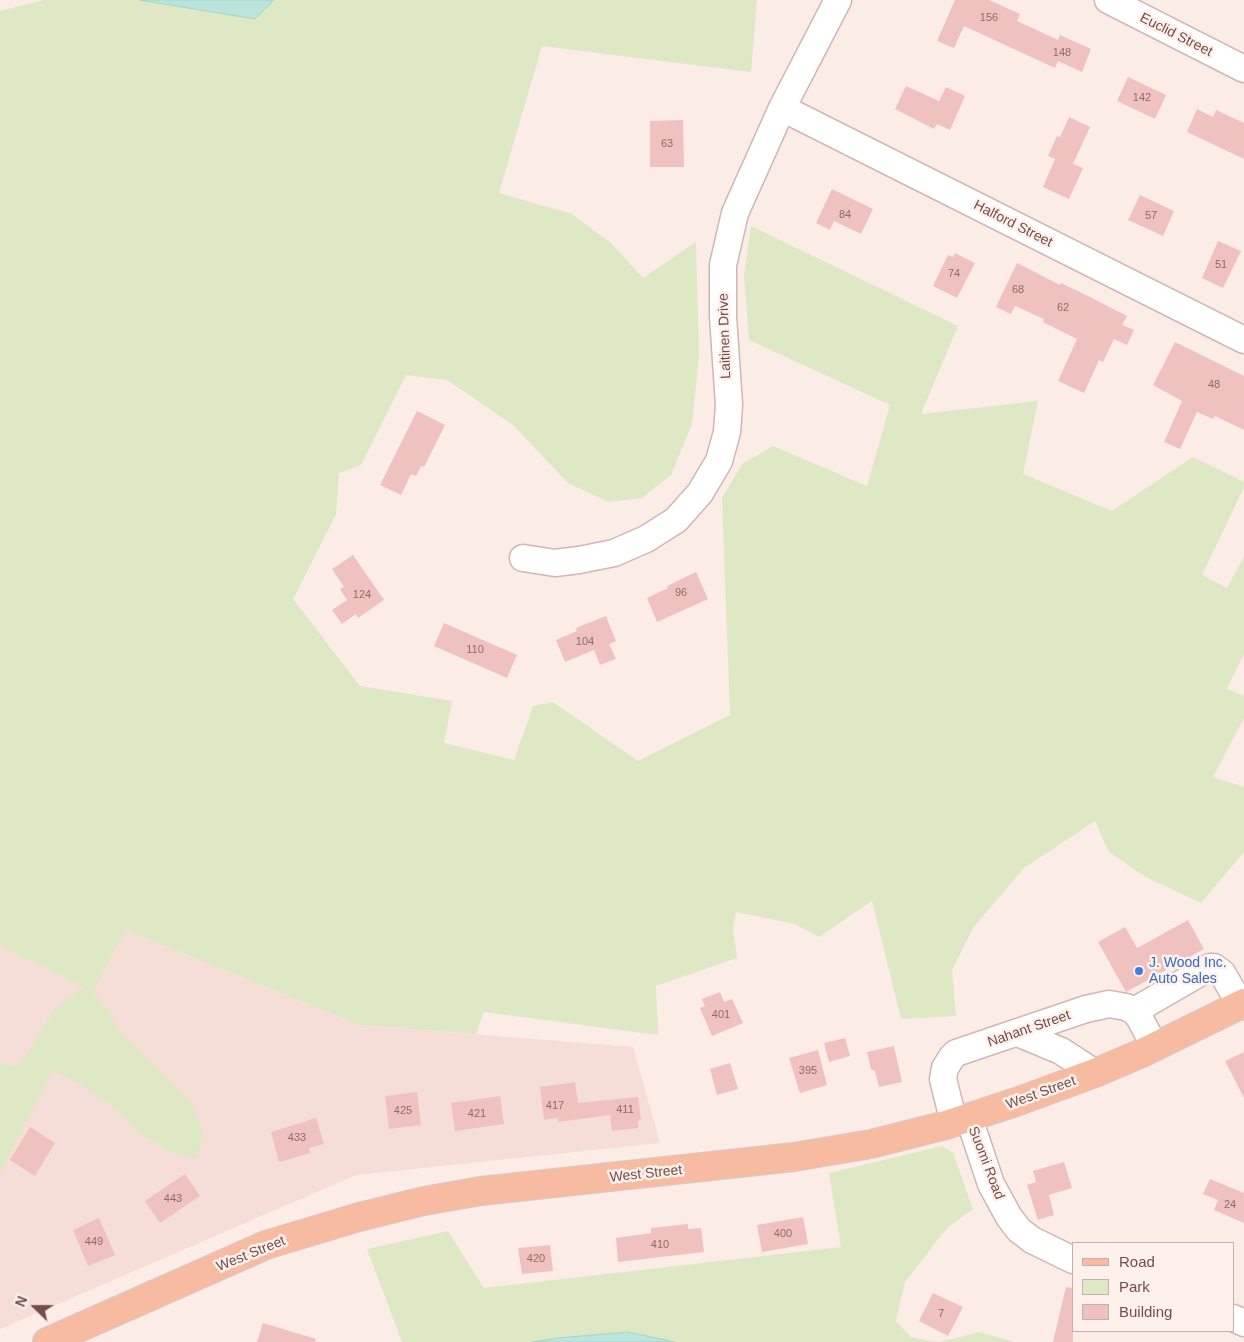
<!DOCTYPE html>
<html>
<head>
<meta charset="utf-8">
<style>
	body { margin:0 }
	#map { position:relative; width:1244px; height:1342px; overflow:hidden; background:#fbece6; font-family:Arial,sans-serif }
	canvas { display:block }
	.legend { position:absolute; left:1072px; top:1242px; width:162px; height:90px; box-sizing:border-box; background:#fef1ec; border:1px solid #c6afac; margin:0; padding:6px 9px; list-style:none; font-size:15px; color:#734d4c }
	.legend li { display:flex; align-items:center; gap:10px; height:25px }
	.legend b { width:25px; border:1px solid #c6afac }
	.north { position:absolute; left:10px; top:1282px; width:50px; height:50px; -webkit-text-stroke:4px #fef1ec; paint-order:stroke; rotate:292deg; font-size:14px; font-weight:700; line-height:20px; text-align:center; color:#734d4c }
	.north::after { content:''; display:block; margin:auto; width:18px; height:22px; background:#734d4c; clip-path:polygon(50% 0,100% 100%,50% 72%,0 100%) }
</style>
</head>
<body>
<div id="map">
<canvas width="1244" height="1342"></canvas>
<ul class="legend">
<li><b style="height:6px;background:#f6bba1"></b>Road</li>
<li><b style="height:14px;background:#dfe8c5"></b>Park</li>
<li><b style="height:14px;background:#efc2bf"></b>Building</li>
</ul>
<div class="north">N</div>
</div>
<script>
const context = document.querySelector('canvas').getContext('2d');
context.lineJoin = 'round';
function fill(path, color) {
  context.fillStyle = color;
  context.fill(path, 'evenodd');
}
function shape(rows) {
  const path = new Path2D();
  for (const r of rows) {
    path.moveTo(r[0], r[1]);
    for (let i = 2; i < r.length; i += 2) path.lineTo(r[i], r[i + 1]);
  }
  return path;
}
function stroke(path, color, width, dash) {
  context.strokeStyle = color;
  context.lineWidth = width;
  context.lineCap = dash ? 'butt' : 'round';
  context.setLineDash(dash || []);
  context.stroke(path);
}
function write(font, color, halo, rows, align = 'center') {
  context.font = font + ' Arial,sans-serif';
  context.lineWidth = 5;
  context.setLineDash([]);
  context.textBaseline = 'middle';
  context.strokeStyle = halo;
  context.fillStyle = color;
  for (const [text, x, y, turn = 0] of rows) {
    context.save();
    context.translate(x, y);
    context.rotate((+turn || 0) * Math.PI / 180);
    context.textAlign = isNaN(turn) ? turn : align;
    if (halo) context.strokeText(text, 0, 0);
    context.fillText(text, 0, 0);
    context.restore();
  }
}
const residential = shape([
	[125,930,360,1025,633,1047,660,1143,356,1175,0,1329,0,945]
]);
const green = shape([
	[43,0,140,0,255,19,274,0,757,0,751,72,542,46,499,193,572,214,612,244,643,278,696,242,699,356,692,424,671,475,642,498,608,502,568,483,513,425,447,380,406,375,361,465,339,473,336,514,293,599,360,686,452,701,444,743,514,760,533,706,553,702,638,761,730,715,722,498,742,464,773,446,867,486,890,405,749,340,744,276,751,226,958,326,921,414,1038,401,1023,474,1112,511,1193,457,1244,482,1244,487,1202,575,1227,588,1244,556,1244,654,1227,689,1244,696,1244,718,1213,777,1244,787,1244,852,1201,903,1144,876,1109,852,1095,821,1024,868,973,928,952,970,956,1016,901,1019,872,901,819,937,795,924,736,912,733,928,737,958,656,986,658,1035,484,1012,476,1034,360,1025,125,930,93,992,108,1010,119,1031,192,1103,203,1133,197,1159,179,1156,162,1147,141,1134,116,1109,80,1084,52,1070,0,1174,0,1064,18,1067,55,1009,77,991,91,991,0,946,0,11],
	[942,1146,953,1153,973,1209,947,1228,905,1282,896,1321,911,1337,939,1342,675,1342,628,1332,558,1338,532,1342,402,1342,367,1249,448,1231,484,1288,841,1247,829,1173],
	[979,1332,1015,1342,939,1342]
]);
const water = shape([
	[140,0,274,0,255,19,140,0],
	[628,1332,675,1342,532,1342,558,1338,628,1332]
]);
const building = shape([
	[955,0,989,0,1020,14,1017,21,1058,40,1060,35,1091,49,1082,72,1058,61,1055,68,964,26,954,48,937,41],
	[1128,77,1166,95,1155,119,1117,101],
	[906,86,939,101,946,87,965,96,950,130,937,124,934,129,895,109],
	[1197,109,1213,117,1216,110,1244,123,1244,159,1187,132],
	[1069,117,1090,127,1073,164,1083,168,1069,199,1043,187,1055,159,1048,156,1057,136,1060,137],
	[683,120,684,167,650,167,650,121],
	[832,189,873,209,861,234,834,221,830,230,816,223],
	[1140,195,1174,211,1163,236,1128,220],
	[1218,241,1241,251,1223,288,1202,278],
	[955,253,975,263,957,298,933,286,948,255,953,257],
	[1017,263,1060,285,1061,283,1084,294,1127,316,1122,325,1134,330,1127,345,1114,339,1103,362,1099,360,1084,393,1058,381,1077,339,1043,322,1044,319,1015,306,1011,314,996,307],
	[1175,342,1244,376,1244,430,1215,416,1213,419,1197,412,1180,449,1164,442,1182,401,1153,385],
	[417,411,445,425,424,467,421,466,416,476,411,474,401,495,380,485],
	[353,555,384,600,358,618,356,614,342,624,332,610,347,600,340,589,344,587,332,569],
	[696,572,708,599,657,622,647,598,668,588,667,586],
	[606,616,616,641,609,644,616,659,600,665,594,650,565,662,556,640,577,631,576,628],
	[444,623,517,655,507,678,434,646],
	[1188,920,1204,949,1126,992,1098,942,1125,927,1137,948],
	[720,992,724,1002,732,999,743,1023,712,1036,700,1008,705,1006,702,999],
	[845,1038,850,1056,829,1062,824,1043],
	[894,1046,902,1082,879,1087,875,1071,871,1069,867,1052],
	[818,1050,827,1085,800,1093,789,1058],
	[1244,1052,1244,1098,1225,1061],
	[730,1063,738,1089,717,1095,710,1069],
	[575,1082,578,1103,638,1097,641,1120,638,1121,638,1128,612,1131,610,1115,558,1122,558,1118,544,1120,540,1087],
	[417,1092,421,1125,389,1129,385,1096],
	[500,1096,504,1124,455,1131,451,1103],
	[316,1118,324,1144,309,1148,311,1153,279,1162,271,1132],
	[30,1127,55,1143,35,1176,10,1160],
	[1064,1162,1072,1188,1049,1195,1054,1215,1038,1220,1027,1185,1036,1182,1033,1171],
	[185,1174,200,1196,160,1223,145,1201],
	[1210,1179,1244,1193,1244,1223,1214,1210,1218,1200,1203,1194],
	[803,1217,808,1244,762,1252,757,1225],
	[99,1218,115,1255,88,1266,73,1230],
	[688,1224,688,1229,701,1228,704,1252,618,1262,616,1238,651,1233,651,1228],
	[550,1245,553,1271,522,1274,518,1248],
	[1066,1287,1073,1288,1073,1342,1053,1342],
	[933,1293,963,1307,948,1336,919,1321],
	[263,1323,316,1339,315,1342,257,1342]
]);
const minor = shape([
	[1108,0,1244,69],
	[782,108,1244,340],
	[523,558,555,563,579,560,614,553,646,539,676,520,700,493,719,461,727,432,729,405,723,316,723,265,735,213,782,108,838,0],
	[1134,1011,1210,967,1214,967,1222,973,1241,1005,1244,1006],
	[1018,1033,1061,1051,1095,1073],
	[969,1118,991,1184,1009,1217,1019,1230,1032,1240,1073,1260],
	[954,1123,943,1079,945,1068,952,1057,956,1053,1086,1009,1109,1004,1126,1007,1134,1011,1139,1017,1155,1047],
	[1233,1318,1244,1323]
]);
const major = shape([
	[47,1342,266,1245,359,1217,424,1201,481,1191,794,1157,871,1144,946,1125,1019,1101,1095,1073,1142,1053,1244,1003]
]);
const markers = [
	[1139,971,5,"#3f7fe0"]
];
const numberNames = [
	["156",989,18],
	["148",1062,53],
	["142",1142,98],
	["63",667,144],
	["84",845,215],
	["57",1151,216],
	["51",1221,265],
	["74",954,274],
	["68",1018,290],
	["62",1063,308],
	["48",1214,385],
	["96",681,593],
	["124",362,595],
	["104",585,642],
	["110",475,650],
	["401",721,1015],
	["395",808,1071],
	["417",555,1106],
	["411",625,1110],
	["425",403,1111],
	["421",477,1114],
	["433",297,1138],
	["443",173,1199],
	["24",1230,1205],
	["400",783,1234],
	["449",94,1242],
	["410",660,1245],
	["420",536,1259],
	["7",941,1314]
];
const streetNames = [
	["Euclid Street",1176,35,27],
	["Halford Street",1013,224,27],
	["Laitinen Drive",725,336,-92],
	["Nahant Street",1029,1029,-19],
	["West Street",1041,1093,-20],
	["Suomi Road",986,1163,69],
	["West Street",646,1174,-6],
	["West Street",251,1254,-22]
];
const shopNames = [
	["J. Wood Inc.",1149,963],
	["Auto Sales",1149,979]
];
fill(residential, '#f4ded7');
fill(green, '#dfe8c5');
fill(water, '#bbe4dc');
stroke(water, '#a2d5cc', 1);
fill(building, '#efc2bf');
stroke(minor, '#d1b6b1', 29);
stroke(major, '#d5cac9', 30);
stroke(minor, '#fff', 26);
stroke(major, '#f6bba1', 28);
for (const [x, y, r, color] of markers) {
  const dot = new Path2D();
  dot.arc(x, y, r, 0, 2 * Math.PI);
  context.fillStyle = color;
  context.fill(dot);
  stroke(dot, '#fef1ec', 2);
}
write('11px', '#926a69', null, numberNames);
write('14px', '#734d4c', '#fef1ec', streetNames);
write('14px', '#366cbe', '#fef1ec', shopNames, 'left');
</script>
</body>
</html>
